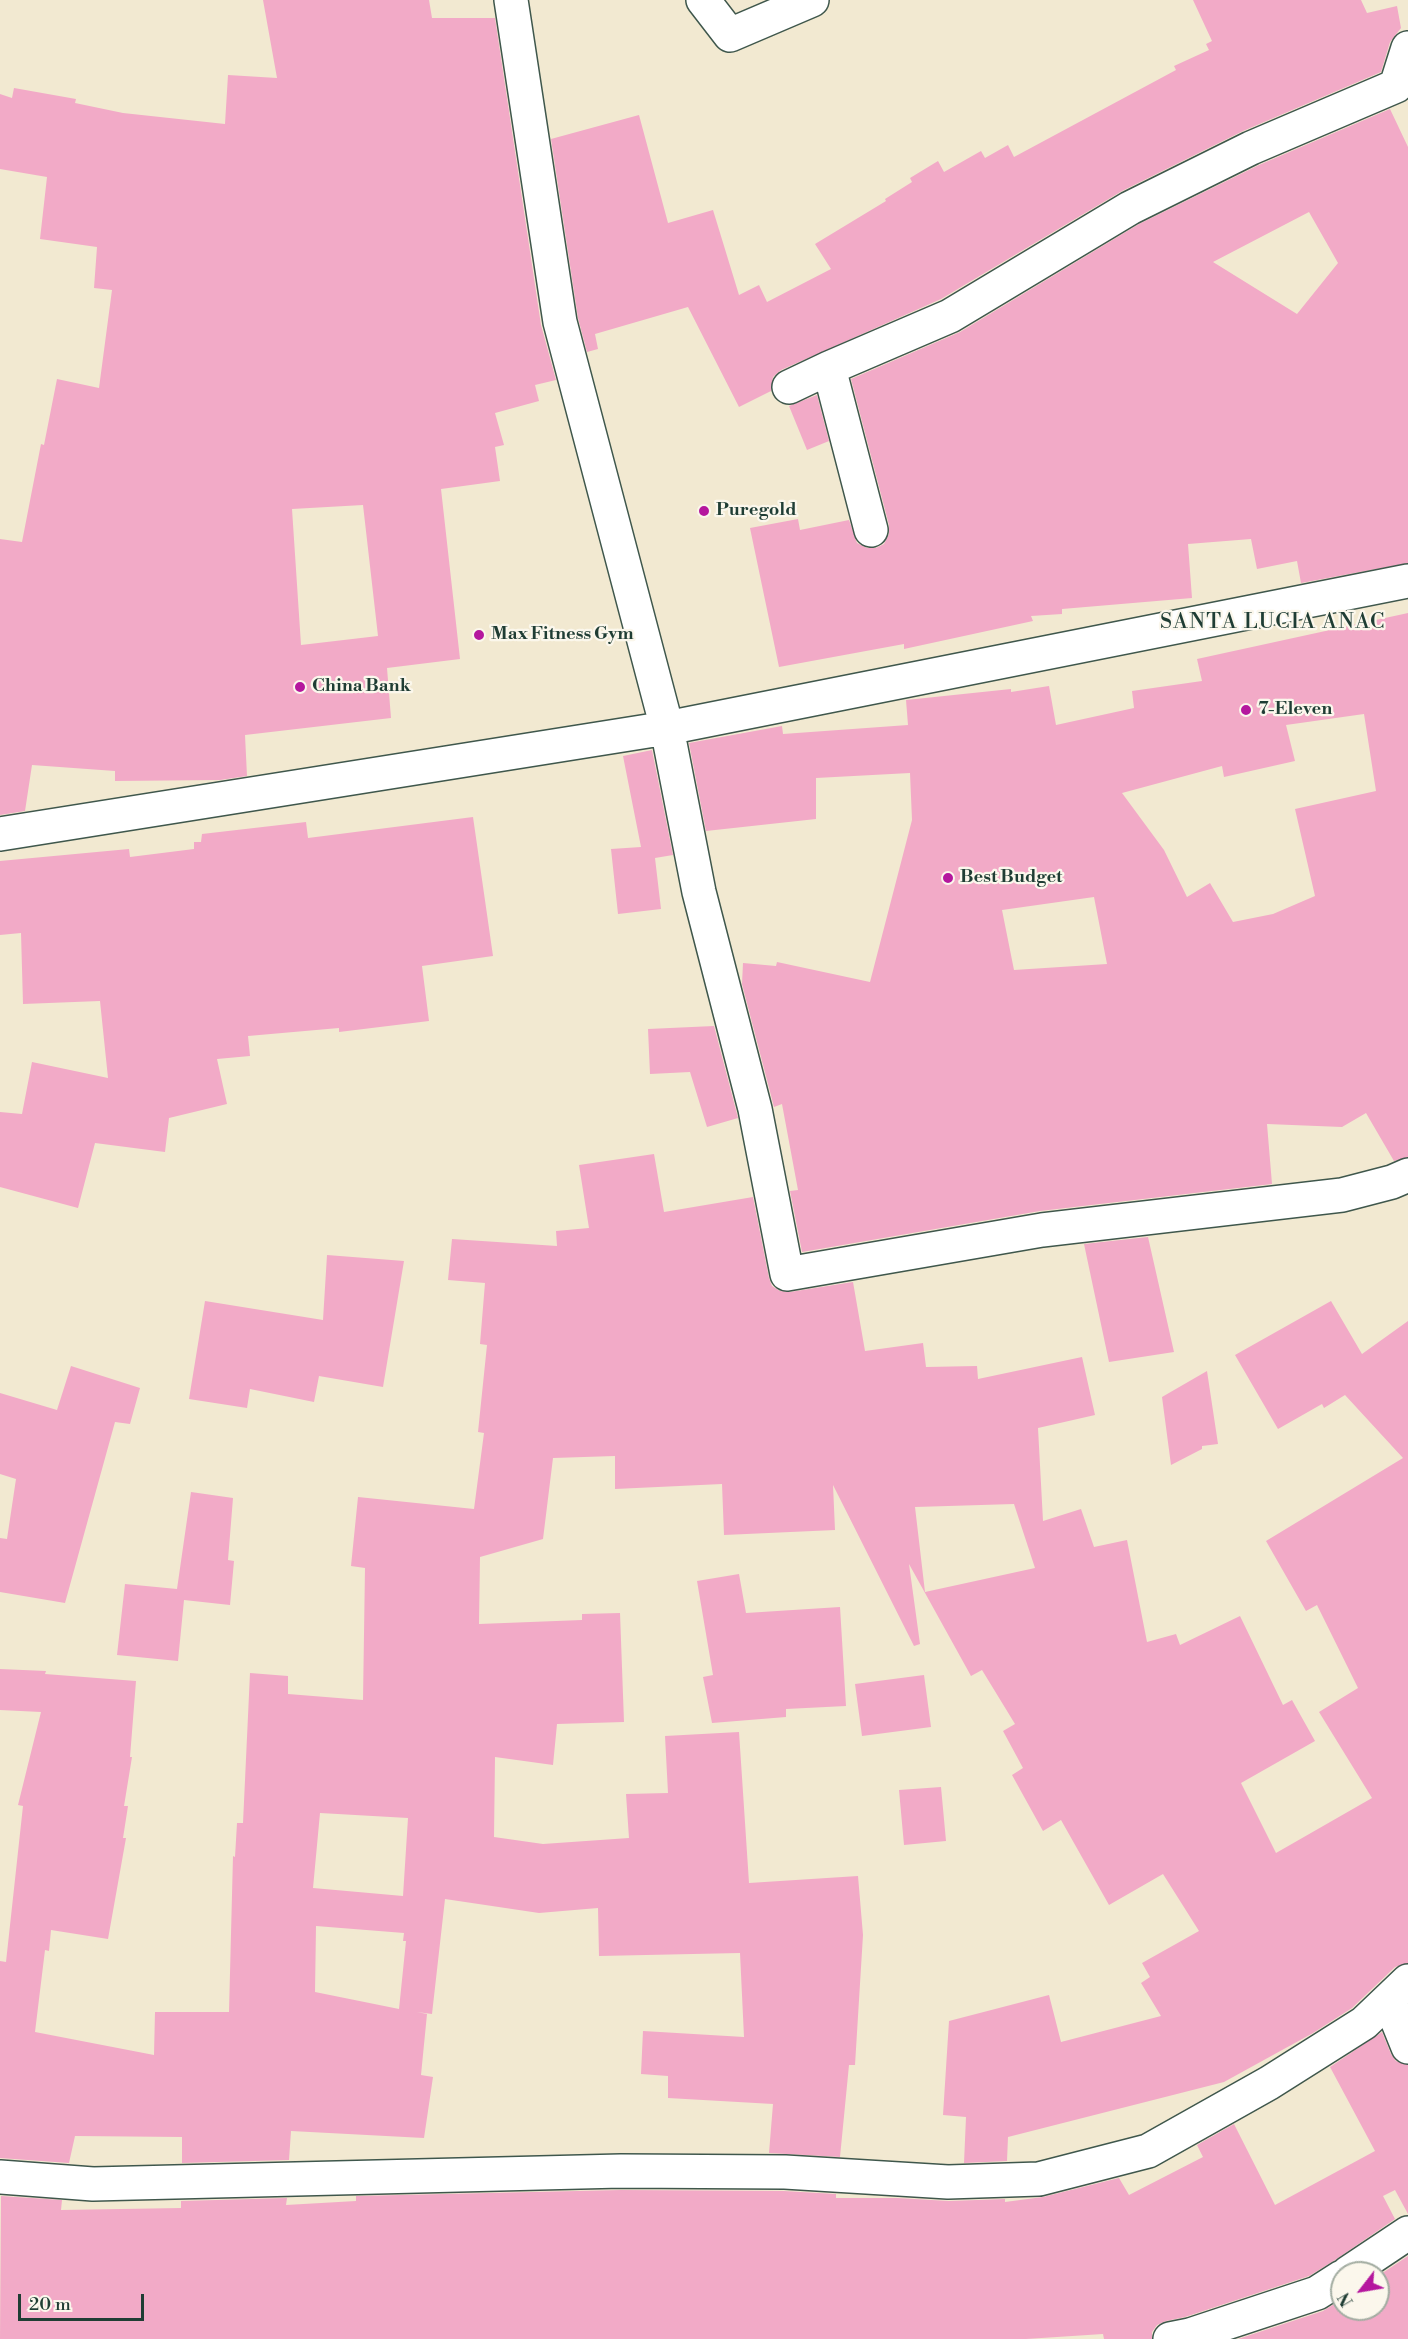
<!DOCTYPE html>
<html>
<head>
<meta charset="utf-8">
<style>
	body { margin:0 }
	#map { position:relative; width:1408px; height:2339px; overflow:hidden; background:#f2e9d1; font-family:"Libre Bodoni",serif }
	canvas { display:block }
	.north { position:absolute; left:1330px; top:2261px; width:60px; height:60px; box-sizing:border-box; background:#fbf7ec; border:2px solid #a3ada2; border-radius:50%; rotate:239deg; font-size:16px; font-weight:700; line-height:24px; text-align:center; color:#1f3d34 }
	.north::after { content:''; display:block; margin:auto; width:21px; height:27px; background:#b5179e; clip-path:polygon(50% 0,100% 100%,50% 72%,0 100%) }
	.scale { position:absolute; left:18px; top:2294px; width:126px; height:27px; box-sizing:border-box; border:3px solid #1f3d34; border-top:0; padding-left:8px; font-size:18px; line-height:21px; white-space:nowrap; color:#1f3d34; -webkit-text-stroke:4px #fbf7ec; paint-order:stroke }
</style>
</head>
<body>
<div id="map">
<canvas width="1408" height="2339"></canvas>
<div class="north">N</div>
<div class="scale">20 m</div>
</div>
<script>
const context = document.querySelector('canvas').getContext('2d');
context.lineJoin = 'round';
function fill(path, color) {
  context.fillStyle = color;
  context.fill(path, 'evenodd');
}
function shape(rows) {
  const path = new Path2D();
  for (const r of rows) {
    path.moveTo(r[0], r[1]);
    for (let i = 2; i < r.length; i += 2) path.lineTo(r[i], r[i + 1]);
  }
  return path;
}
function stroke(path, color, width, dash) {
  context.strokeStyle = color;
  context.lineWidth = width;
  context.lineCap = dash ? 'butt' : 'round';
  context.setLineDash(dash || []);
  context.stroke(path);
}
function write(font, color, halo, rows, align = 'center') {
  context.font = font + ' "Libre Bodoni",serif';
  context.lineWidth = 4.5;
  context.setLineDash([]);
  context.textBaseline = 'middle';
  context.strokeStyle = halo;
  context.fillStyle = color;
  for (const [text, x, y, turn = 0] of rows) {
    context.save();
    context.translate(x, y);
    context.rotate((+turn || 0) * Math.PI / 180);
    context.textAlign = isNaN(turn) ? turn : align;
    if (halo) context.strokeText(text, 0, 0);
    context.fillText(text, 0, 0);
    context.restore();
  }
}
const building = shape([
	[263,0,429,0,432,18,495,18,541,325,556,380,535,385,539,401,495,413,504,445,495,447,500,481,441,489,460,659,387,668,391,718,245,735,247,776,220,780,115,781,115,771,32,765,25,811,0,815,0,539,22,542,41,444,44,445,57,379,99,388,112,290,94,288,97,247,40,239,47,177,0,169,0,94,12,98,14,88,76,99,75,103,123,113,225,124,228,75,277,78],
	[363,505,378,636,301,645,292,509],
	[1193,0,1361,0,1367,13,1397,6,1401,28,1390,42,1381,72,1243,131,1122,191,941,299,781,370,773,377,771,391,739,407,688,307,595,334,598,349,587,352,578,318,551,139,639,115,668,223,713,210,739,295,759,285,767,302,831,269,815,244,886,201,885,199,912,182,910,178,938,161,944,172,981,151,985,158,1008,145,1014,157,1176,70,1174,66,1209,50,1206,44,1212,41],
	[1390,109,1408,147,1408,563,1301,583,1297,561,1257,569,1251,539,1188,544,1192,598,1062,609,1062,614,1031,616,1033,621,904,649,904,644,779,667,750,528,798,519,800,530,849,520,857,543,867,548,876,548,884,544,889,534,889,525,851,379,960,332,1139,224,1259,165],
	[1309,212,1338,263,1297,314,1213,262],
	[817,395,829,441,807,450,789,406],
	[1408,613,1408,1157,1394,1161,1366,1113,1342,1127,1267,1124,1272,1184,1040,1211,802,1252,790,1191,798,1190,782,1104,774,1107,742,984,743,963,776,966,777,962,870,982,912,820,910,773,816,778,816,819,706,831,689,743,782,726,783,734,908,725,906,700,1011,689,1011,692,1049,686,1056,725,1134,708,1132,691,1202,681,1197,659],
	[1364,714,1376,791,1295,809,1315,896,1273,914,1233,922,1210,883,1187,897,1164,850,1122,793,1222,766,1224,777,1295,761,1286,725],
	[1094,897,1107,964,1014,970,1002,910],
	[652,750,673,855,655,858,661,909,618,914,611,849,641,847,623,756],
	[473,817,493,956,422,966,429,1021,339,1032,339,1028,248,1036,250,1056,217,1059,227,1104,169,1118,165,1152,95,1143,78,1208,0,1187,0,1112,22,1114,32,1062,108,1078,100,1001,23,1004,21,933,0,935,0,861,129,849,130,857,194,849,194,842,201,842,202,834,306,822,308,838],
	[714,1026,738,1118,707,1127,690,1072,650,1074,648,1029],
	[654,1154,664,1212,753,1197,769,1278,772,1286,780,1291,790,1292,853,1282,865,1351,923,1343,926,1367,977,1366,978,1379,1082,1357,1095,1415,1038,1428,1043,1521,1081,1509,1094,1547,1127,1540,1147,1642,1176,1634,1180,1645,1240,1616,1283,1705,1292,1700,1315,1741,1241,1783,1276,1853,1372,1798,1319,1712,1358,1688,1317,1605,1306,1611,1266,1541,1403,1458,1345,1395,1324,1408,1322,1404,1278,1429,1235,1355,1331,1301,1362,1354,1408,1321,1408,1963,1395,1967,1352,2008,1313,2033,1224,2082,1008,2137,1007,2161,964,2163,966,2117,943,2115,949,2021,1049,1995,1061,2042,1161,2016,1141,1983,1150,1977,1142,1963,1199,1931,1163,1874,1109,1905,1061,1820,1043,1831,1012,1775,1023,1768,1003,1731,1015,1724,982,1670,971,1676,909,1564,920,1644,914,1646,833,1485,835,1530,724,1535,722,1484,615,1489,615,1456,553,1458,543,1539,480,1557,479,1624,582,1620,582,1614,620,1613,624,1722,557,1724,553,1765,495,1757,494,1837,543,1844,629,1838,626,1794,668,1793,665,1736,739,1732,749,1883,858,1876,863,1935,855,2065,849,2065,840,2157,769,2153,773,2104,668,2098,668,2076,641,2074,643,2031,744,2037,740,1953,599,1956,598,1908,539,1913,445,1899,432,2014,417,2012,427,2014,421,2075,433,2077,424,2138,291,2131,289,2160,182,2163,182,2137,75,2136,69,2163,0,2158,0,1961,6,1962,23,1806,18,1805,41,1712,0,1710,0,1669,46,1671,45,1674,136,1681,130,1757,132,1757,124,1806,128,1806,123,1838,126,1838,108,1939,51,1930,49,1951,45,1950,35,2032,154,2055,155,2012,229,2012,233,1856,235,1857,237,1823,243,1823,250,1673,288,1676,288,1694,363,1700,365,1568,351,1566,358,1497,474,1509,484,1433,478,1432,487,1345,480,1344,485,1283,448,1280,452,1239,557,1246,556,1231,589,1228,579,1165],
	[1014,1504,1035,1568,925,1592,915,1507],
	[320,1813,408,1818,403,1896,313,1888],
	[316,1926,404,1933,403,1941,406,1941,399,2009,315,1992],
	[1148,1237,1174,1352,1109,1362,1084,1244],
	[327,1255,404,1261,383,1387,319,1376,314,1402,250,1389,247,1408,189,1399,205,1301,323,1320],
	[71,1366,140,1388,130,1424,115,1422,65,1603,0,1592,0,1538,7,1539,16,1479,0,1474,0,1393,57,1410],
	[1207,1371,1218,1444,1202,1446,1202,1449,1171,1465,1162,1397],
	[191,1492,233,1498,228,1560,234,1561,230,1605,184,1600,178,1661,117,1655,125,1584,177,1589],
	[739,1574,746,1613,840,1607,846,1706,786,1709,786,1717,712,1723,703,1677,713,1675,697,1581],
	[924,1675,931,1727,862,1736,855,1684],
	[941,1787,946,1841,904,1845,899,1790],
	[1382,2032,1391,2054,1396,2061,1408,2065,1408,2214,1395,2190,1383,2196,1395,2219,1335,2260,1309,2276,1185,2317,1166,2321,1157,2325,1152,2332,1152,2339,1104,2339,1103,2334,1026,2339,0,2339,1,2196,62,2200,61,2210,181,2208,181,2201,287,2198,286,2205,356,2201,356,2196,621,2190,784,2191,836,2194,836,2198,897,2198,949,2201,1005,2199,1005,2202,1043,2197,1119,2178,1129,2195,1203,2157,1197,2145,1234,2124,1275,2205,1375,2151,1330,2067],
	[1408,2256,1408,2339,1238,2339,1323,2311,1342,2299,1342,2309,1378,2309,1378,2276]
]);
const minor = shape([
	[511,0,560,322,667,728,699,892,755,1109,787,1274,1042,1230,1342,1195,1392,1182,1408,1175],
	[703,0,730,35,812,0],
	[829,368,871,530],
	[789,387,829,368,950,316,1130,208,1251,148,1396,86,1408,48],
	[0,834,667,728,1408,581],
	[1389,2000,1408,2047],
	[0,2177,93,2184,621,2171,785,2172,948,2182,1039,2179,1148,2151,1269,2083,1364,2023,1408,1981],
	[1348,2273,1408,2233],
	[1170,2339,1190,2335,1317,2293,1342,2277]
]);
const markers = [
	[704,511,6,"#b5179e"],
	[479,635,6,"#b5179e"],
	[300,687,6,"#b5179e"],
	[1246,710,6,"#b5179e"],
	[948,878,6,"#b5179e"]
];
const poiNames = [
	["Puregold",716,511],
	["Max Fitness Gym",491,635],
	["China Bank",312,687],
	["7-Eleven",1258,710],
	["Best Budget",960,878]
];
const quarterNames = [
	["SANTA LUCIA ANAC",1273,623]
];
fill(building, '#f2aac7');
stroke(minor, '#3f574c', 36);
stroke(minor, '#fff', 33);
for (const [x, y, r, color] of markers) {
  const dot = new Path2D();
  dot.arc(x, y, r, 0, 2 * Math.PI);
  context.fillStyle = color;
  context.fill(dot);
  stroke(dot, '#fbf7ec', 2);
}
write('bold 18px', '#1f3d34', '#fbf7ec', poiNames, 'left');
context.letterSpacing = '1.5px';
write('21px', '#1f3d34', '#fbf7ec', quarterNames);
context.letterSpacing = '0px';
</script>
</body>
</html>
